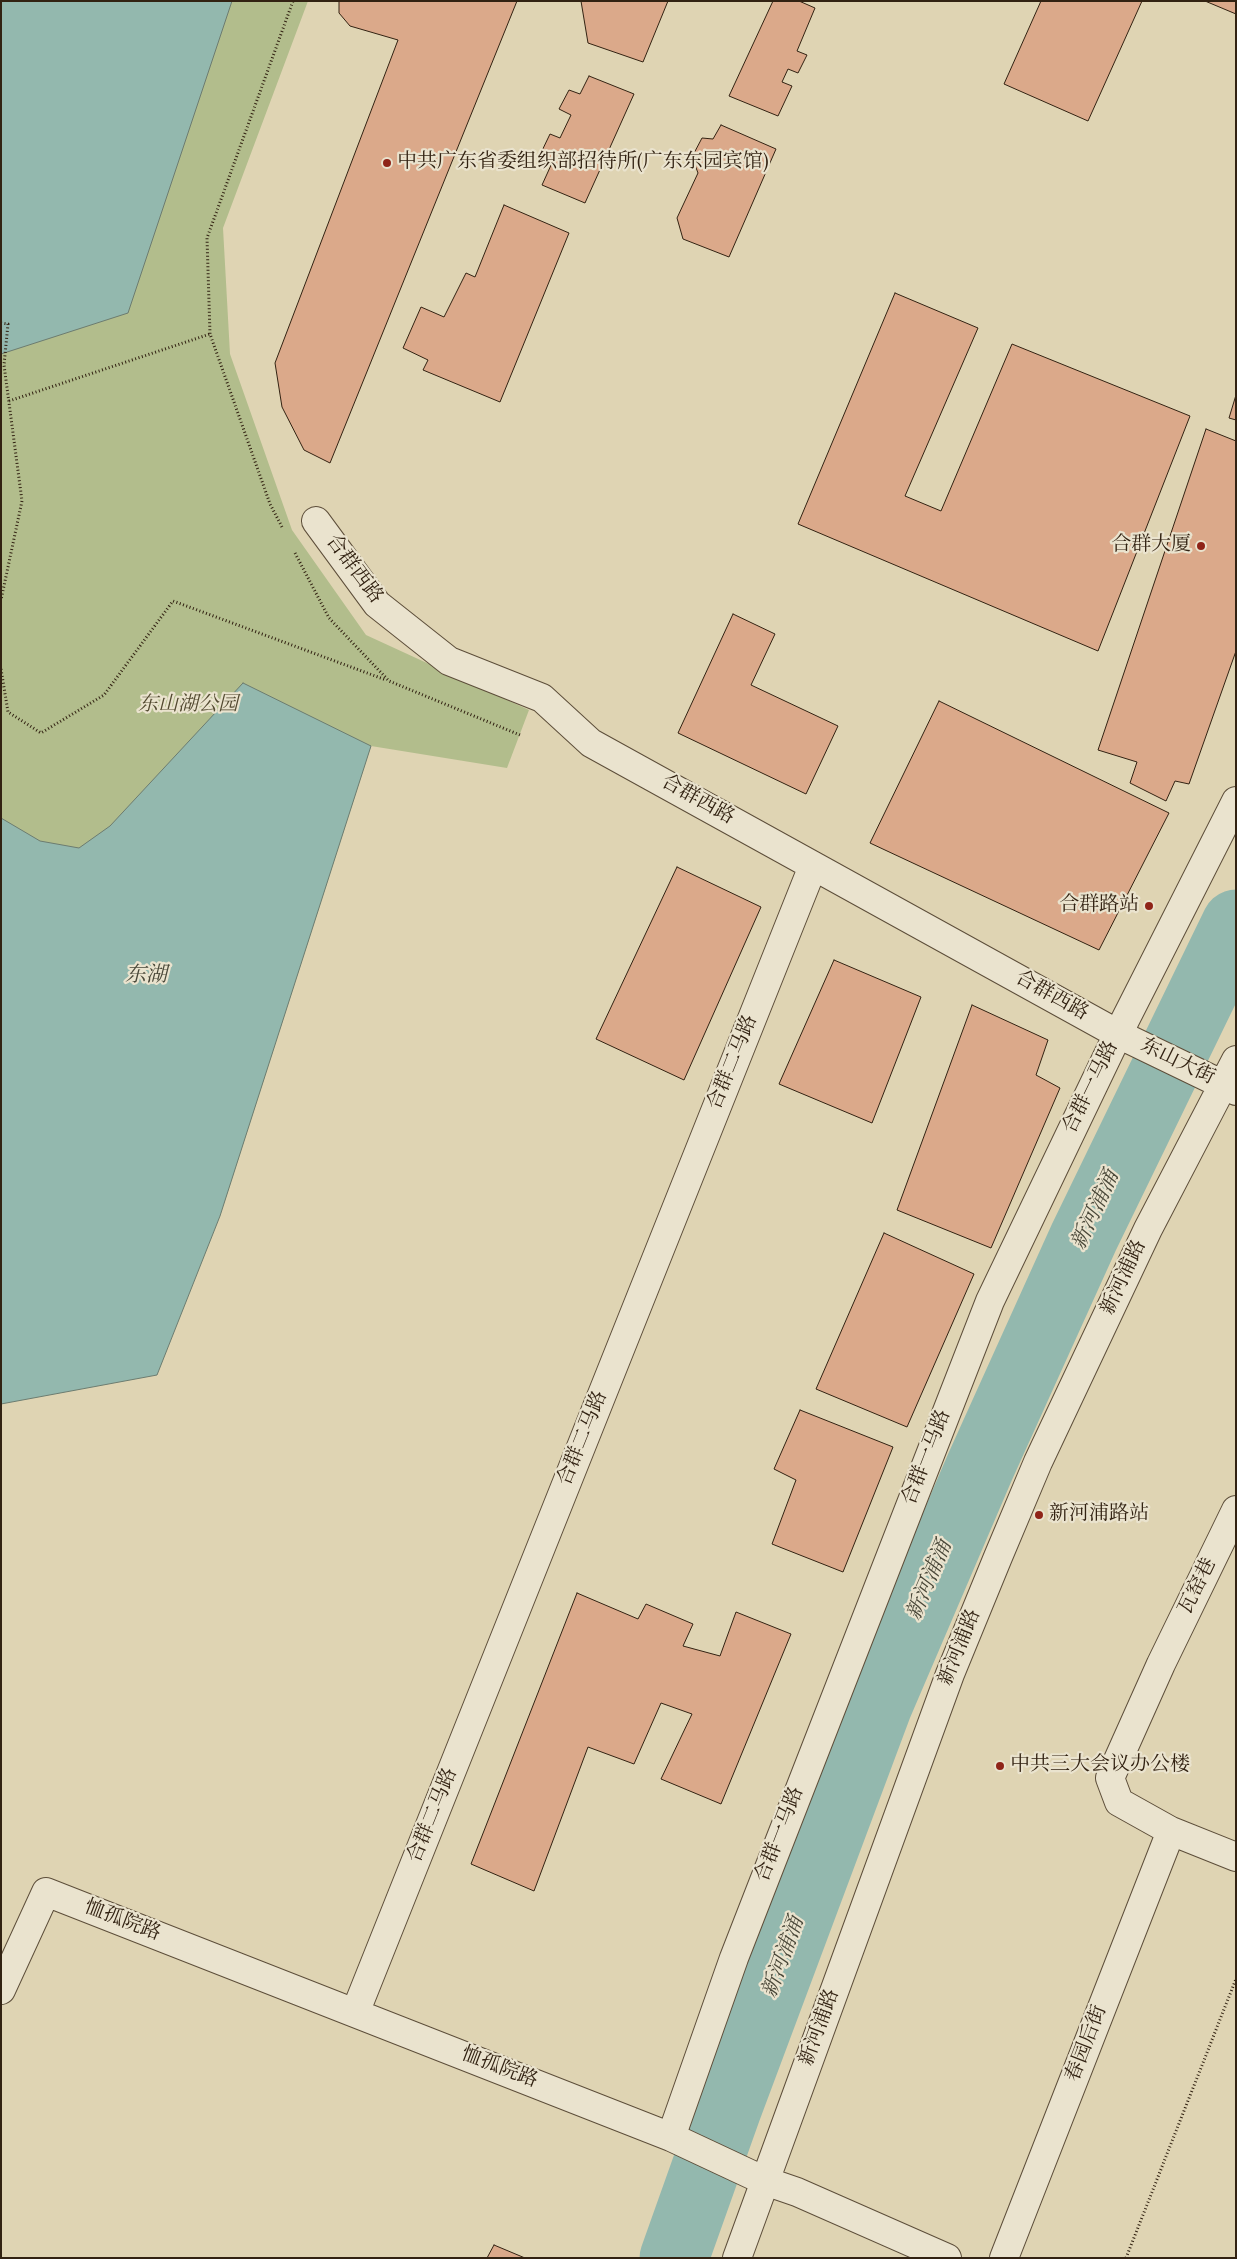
<!DOCTYPE html>
<html>
<head>
<meta charset="utf-8">
<style>
	body { margin:0 }
	#map { position:relative; width:1237px; height:2259px; overflow:hidden; background:#dfd4b3; font-family:Vollkorn,serif }
	canvas { display:block }
	.frame { position:absolute; inset:0; border:2px solid #322212; pointer-events:none }
</style>
</head>
<body>
<div id="map">
<canvas width="1237" height="2259"></canvas>
<div class="frame"></div>
</div>
<script>
const context = document.querySelector('canvas').getContext('2d');
context.lineJoin = 'round';
function fill(path, color) {
  context.fillStyle = color;
  context.fill(path, 'evenodd');
}
function shape(rows) {
  const path = new Path2D();
  for (const r of rows) {
    path.moveTo(r[0], r[1]);
    for (let i = 2; i < r.length; i += 2) path.lineTo(r[i], r[i + 1]);
  }
  return path;
}
function stroke(path, color, width, dash) {
  context.strokeStyle = color;
  context.lineWidth = width;
  context.lineCap = dash ? 'butt' : 'round';
  context.setLineDash(dash || []);
  context.stroke(path);
}
function write(font, color, halo, rows, align = 'center') {
  context.font = font + ' Vollkorn,"Noto Serif SC",serif';
  context.lineWidth = 4.5;
  context.setLineDash([]);
  context.textBaseline = 'middle';
  context.strokeStyle = halo;
  context.fillStyle = color;
  for (const [text, x, y, turn = 0] of rows) {
    context.save();
    context.translate(x, y);
    context.rotate((+turn || 0) * Math.PI / 180);
    context.textAlign = isNaN(turn) ? turn : align;
    if (halo) context.strokeText(text, 0, 0);
    context.fillText(text, 0, 0);
    context.restore();
  }
}
const green = shape([
	[1,1,308,1,223,228,230,354,292,530,366,635,529,710,507,768,371,746,220,1216,1,1218]
]);
const water = shape([
	[1,1,232,1,128,313,1,354,1,1],
	[243,683,371,746,220,1216,157,1375,1,1404,1,818,40,841,79,848,110,826,243,683]
]);
const river = shape([
	[674,2258,727,2109,878,1705,980,1467,1084,1237,1236,924]
]);
const building = shape([
	[339,1,517,1,330,463,304,450,282,407,275,363,398,40,350,26,339,13,339,1],
	[581,1,668,1,643,62,588,43,581,1],
	[773,1,799,1,815,8,797,51,807,55,798,73,788,69,782,82,792,86,778,116,729,96,773,1],
	[1041,1,1142,1,1088,121,1004,84,1041,1],
	[1205,1,1236,1,1236,14,1205,1],
	[589,76,634,94,585,203,542,185,552,163,539,157,550,134,560,138,571,115,559,109,569,90,580,94,589,76],
	[721,125,776,149,729,257,683,239,677,218,698,173,692,157,702,138,713,139,721,125],
	[504,205,569,233,500,402,423,370,428,360,403,348,421,307,444,317,466,273,475,277,504,205],
	[895,293,978,328,905,496,941,511,1012,344,1190,416,1098,651,798,524,895,293],
	[1236,395,1236,420,1229,418,1236,395],
	[1206,429,1236,441,1236,651,1189,784,1175,781,1166,801,1130,783,1137,762,1098,750,1206,429],
	[733,614,775,634,751,685,838,726,806,794,678,733,733,614],
	[939,701,1169,813,1099,950,870,843,939,701],
	[677,867,761,907,684,1080,596,1039,677,867],
	[834,960,921,997,872,1123,779,1084,834,960],
	[972,1005,1048,1040,1036,1075,1060,1088,991,1248,897,1210,972,1005],
	[884,1233,974,1274,907,1427,816,1389,884,1233],
	[800,1410,893,1447,843,1572,772,1544,796,1480,774,1469,800,1410],
	[577,1593,638,1619,646,1604,693,1624,683,1646,720,1656,736,1612,791,1634,721,1804,661,1779,692,1714,661,1703,634,1764,588,1747,534,1891,471,1864,577,1593],
	[494,2245,525,2258,487,2258,494,2245]
]);
const path = shape([
	[1,323,8,324,4,365,22,501,1,600],
	[9,401,210,334],
	[282,527,270,504,210,334,207,238,293,1],
	[295,553,329,618,389,681,520,735],
	[1,669,8,712,41,733,104,695,173,601,386,680],
	[1126,2258,1236,1979]
]);
const minor = shape([
	[316,521,377,604,449,661,542,698,591,743,1118,1034,1236,1091],
	[1236,1510,1161,1664,1110,1778,1119,1802,1171,1831,1236,1857],
	[1,1990,46,1892,671,2137,765,2181,797,2192,947,2258],
	[355,2013,813,866],
	[671,2137,734,1958,990,1301,1118,1034,1236,801],
	[737,2258,950,1674,998,1557,1038,1462,1148,1229,1236,1060],
	[1004,2258,1171,1831]
]);
const markers = [
	[387,163,5,"#8f2418"],
	[1201,546,5,"#8f2418"],
	[1149,906,5,"#8f2418"],
	[1039,1515,5,"#8f2418"],
	[1000,1766,5,"#8f2418"]
];
const poiNames = [
	["中共广东省委组织部招待所(广东东园宾馆)",397,163],
	["合群大厦",1191,546,"right"],
	["合群路站",1139,906,"right"],
	["新河浦路站",1049,1515],
	["中共三大会议办公楼",1010,1766]
];
const streetNames = [
	["合群西路",353,570,53],
	["合群西路",697,801,29],
	["合群西路",1051,997,29],
	["合群二马路",734,1063,-68],
	["东山大街",1177,1063,26],
	["合群一马路",1092,1088,-64],
	["新河浦路",1125,1278,-65],
	["合群二马路",584,1439,-68],
	["合群一马路",928,1458,-69],
	["瓦窑巷",1199,1587,-64],
	["新河浦路",961,1648,-68],
	["合群二马路",434,1816,-68],
	["合群一马路",781,1835,-69],
	["恤孤院路",122,1922,21],
	["新河浦路",821,2028,-70],
	["春园后街",1088,2044,-69],
	["恤孤院路",499,2069,21]
];
const parkNames = [
	["东山湖公园",188,706]
];
const waterNames = [
	["东湖",146,977],
	["新河浦涌",1097,1211,-65],
	["新河浦涌",931,1581,-67],
	["新河浦涌",785,1958,-70]
];
fill(green, '#b2bd8c');
fill(water, '#93b8ae');
stroke(water, '#6c7c70', 1);
stroke(river, '#93b8ae', 69);
fill(building, '#dba98a');
stroke(building, '#322212', 1);
stroke(minor, '#5d4e3a', 30);
stroke(path, '#322212', 3, [1, 2.5]);
stroke(minor, '#eae3ce', 28);
for (const [x, y, r, color] of markers) {
  const dot = new Path2D();
  dot.arc(x, y, r, 0, 2 * Math.PI);
  context.fillStyle = color;
  context.fill(dot);
  stroke(dot, '#eae3ce', 2);
}
write('20px', '#322212', '#eae3ce', poiNames, 'left');
write('20px', '#322212', '#eae3ce', streetNames);
write('italic 20px', '#524930', '#eae3ce', parkNames);
write('italic 21px', '#4a4839', '#eae3ce', waterNames);
</script>
</body>
</html>
